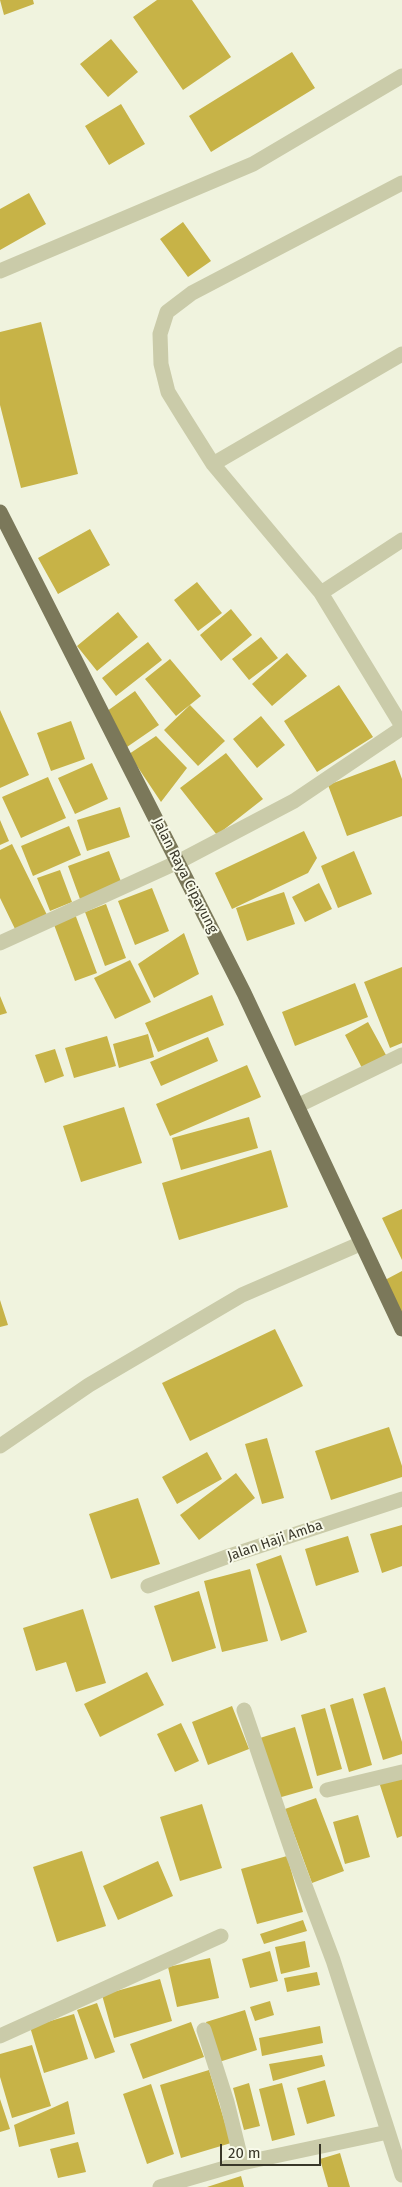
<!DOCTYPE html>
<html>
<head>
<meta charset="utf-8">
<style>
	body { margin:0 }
	#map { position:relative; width:402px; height:2187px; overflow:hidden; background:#f0f3de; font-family:"Fira Sans",sans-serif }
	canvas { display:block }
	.scale { position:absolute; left:220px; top:2144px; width:101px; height:22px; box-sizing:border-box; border:2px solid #393729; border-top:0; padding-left:6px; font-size:15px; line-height:18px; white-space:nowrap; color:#393729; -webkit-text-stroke:4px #f8faea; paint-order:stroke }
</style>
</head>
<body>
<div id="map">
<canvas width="402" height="2187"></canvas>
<div class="scale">20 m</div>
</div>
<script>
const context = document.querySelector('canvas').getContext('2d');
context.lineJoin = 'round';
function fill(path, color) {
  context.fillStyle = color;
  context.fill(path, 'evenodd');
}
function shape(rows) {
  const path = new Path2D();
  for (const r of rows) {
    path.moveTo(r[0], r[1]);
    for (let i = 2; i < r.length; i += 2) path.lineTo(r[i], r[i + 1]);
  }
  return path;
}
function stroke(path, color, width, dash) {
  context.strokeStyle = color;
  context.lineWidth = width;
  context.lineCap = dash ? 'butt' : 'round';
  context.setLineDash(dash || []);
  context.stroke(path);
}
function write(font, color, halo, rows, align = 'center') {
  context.font = font + ' "Fira Sans",sans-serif';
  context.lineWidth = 4;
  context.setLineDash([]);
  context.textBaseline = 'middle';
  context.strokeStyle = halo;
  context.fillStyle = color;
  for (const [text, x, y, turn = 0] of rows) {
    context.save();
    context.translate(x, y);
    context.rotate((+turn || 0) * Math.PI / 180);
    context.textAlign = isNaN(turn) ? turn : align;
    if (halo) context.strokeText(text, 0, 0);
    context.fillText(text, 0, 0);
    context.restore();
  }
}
const building = shape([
	[0,0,33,0,34,4,4,15],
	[157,0,192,0,231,57,183,90,133,17],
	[111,39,138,72,108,97,80,64],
	[292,52,315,88,211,152,189,116],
	[121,104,145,144,109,165,85,126],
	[29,193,46,224,0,250,0,209],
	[183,222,211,261,188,277,160,239],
	[41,322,78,474,21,488,0,405,0,332],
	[90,529,110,565,58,594,38,558],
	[197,582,222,613,198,631,174,600],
	[231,609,252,635,221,661,200,635],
	[118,612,138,637,97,671,77,646],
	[261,637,278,658,249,680,232,659],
	[148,642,162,660,116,696,102,678],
	[287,653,307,676,272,706,252,684],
	[170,659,201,696,176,716,145,679],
	[339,685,373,737,317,772,284,721],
	[135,691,159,725,127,747,103,714],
	[190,705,225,741,198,766,164,730],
	[0,710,29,775,0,788],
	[261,716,285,745,257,768,233,739],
	[71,721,85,759,51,771,37,733],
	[156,736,187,768,161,802,129,754],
	[226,753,263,799,217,835,180,788],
	[395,760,402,779,402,816,347,836,328,785],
	[92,763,108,799,75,814,58,778],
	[48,777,66,818,21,838,2,797],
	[120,807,130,837,87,851,77,820],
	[0,820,9,841,0,845],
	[69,826,81,855,33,876,21,846],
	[304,831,317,858,308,873,232,909,215,873],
	[12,844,47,915,16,931,0,898,0,850],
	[109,851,122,884,80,899,68,866],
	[354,851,372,894,338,908,321,866],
	[60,870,72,902,50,911,37,878],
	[319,883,332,909,305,922,292,897],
	[152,888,169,931,135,945,118,901],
	[284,892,295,924,247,941,236,908],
	[106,904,126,958,105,966,85,912],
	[75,914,97,973,75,981,53,922],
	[184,933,199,974,154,998,138,964],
	[130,960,151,1002,115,1019,94,978],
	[402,967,402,1043,390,1048,364,982],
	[355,983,368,1017,295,1046,282,1012],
	[212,995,224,1025,158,1052,145,1023],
	[0,996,7,1013,0,1015],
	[368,1022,386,1055,362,1068,345,1035],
	[148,1034,154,1057,119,1068,113,1044],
	[107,1036,116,1066,74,1078,65,1048],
	[208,1037,218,1061,161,1086,150,1062],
	[55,1049,64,1076,45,1083,35,1055],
	[247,1065,261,1097,170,1136,156,1104],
	[124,1107,142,1163,81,1182,63,1126],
	[249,1117,258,1148,181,1170,172,1138],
	[271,1150,288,1207,179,1240,162,1183],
	[402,1209,402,1260,382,1218],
	[402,1271,402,1318,385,1280],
	[0,1300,8,1325,0,1327],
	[275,1329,303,1386,190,1441,162,1383],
	[389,1427,402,1466,402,1477,331,1500,315,1451],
	[267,1438,284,1498,262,1504,245,1444],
	[207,1452,222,1479,177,1504,162,1477],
	[236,1473,255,1498,199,1540,180,1515],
	[138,1498,160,1564,111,1579,89,1514],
	[402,1525,402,1566,382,1573,370,1534],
	[348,1536,359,1572,316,1586,305,1549],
	[281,1555,307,1632,281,1641,256,1564],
	[250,1569,268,1641,222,1652,204,1581],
	[199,1591,216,1648,172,1662,154,1606],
	[83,1609,106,1683,76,1692,66,1662,36,1671,23,1628],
	[147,1672,164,1705,100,1737,84,1704],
	[385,1687,402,1742,402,1754,383,1760,363,1694],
	[353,1698,372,1765,349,1772,330,1705],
	[232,1706,249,1749,208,1765,192,1722],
	[325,1708,342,1769,317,1776,301,1715],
	[181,1723,199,1761,175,1772,157,1734],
	[295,1727,313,1788,278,1798,260,1738],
	[402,1775,402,1836,397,1838,379,1782],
	[316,1798,344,1871,312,1883,285,1809],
	[202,1804,222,1868,180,1881,160,1817],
	[358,1815,370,1857,345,1864,333,1822],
	[82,1851,106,1926,57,1942,33,1867],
	[287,1856,303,1912,257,1924,241,1869],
	[158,1861,173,1896,118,1920,103,1886],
	[303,1920,307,1931,264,1944,260,1934],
	[305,1941,310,1967,281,1974,275,1947],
	[270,1951,278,1981,250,1988,242,1959],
	[210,1958,219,1998,177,2007,168,1967],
	[317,1972,320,1985,287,1992,284,1978],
	[160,1979,172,2021,114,2038,102,1995],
	[270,2001,274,2015,255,2021,250,2007],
	[97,2003,115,2052,95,2059,77,2010],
	[245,2010,257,2050,219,2062,206,2022],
	[74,2014,88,2059,44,2073,30,2027],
	[191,2022,204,2057,143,2079,130,2044],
	[320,2026,323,2043,262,2056,259,2038],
	[32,2045,51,2106,12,2118,0,2077,0,2054],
	[322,2055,325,2066,273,2081,269,2064],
	[209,2070,231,2143,181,2158,160,2085],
	[325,2080,335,2116,307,2124,297,2088],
	[249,2083,260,2126,244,2130,233,2088],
	[282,2083,295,2135,272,2141,259,2089],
	[151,2084,174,2154,147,2164,123,2094],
	[0,2099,10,2129,0,2132],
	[68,2101,75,2134,19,2147,14,2125],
	[78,2142,86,2172,58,2178,50,2149],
	[340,2153,350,2187,328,2187,320,2159],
	[241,2176,244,2187,207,2187]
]);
const minor = shape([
	[402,183,192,293,167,312,160,334,161,364,168,392,184,418,213,464,321,593,402,726],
	[0,271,253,164,402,76],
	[213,464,402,354],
	[321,593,402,540],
	[0,943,178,862,294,801,402,728],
	[297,1106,402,1055],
	[0,1446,89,1385,242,1295,362,1243],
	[148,1586,229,1556,402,1499],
	[244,1710,293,1854,333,1960,402,2175],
	[327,1790,402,1772],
	[204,2030,227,2102,242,2163],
	[0,2036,221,1936],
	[160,2187,242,2163,388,2132]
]);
const major = shape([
	[0,512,244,993,402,1329]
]);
const streetNames = [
	["Jalan Raya Cipayung",185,876,63],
	["Jalan Haji Amba",275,1541,-19]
];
fill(building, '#c7b347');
stroke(minor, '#cacba9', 15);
stroke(major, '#7b785a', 15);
write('14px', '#393729', '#f8faea', streetNames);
</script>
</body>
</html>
